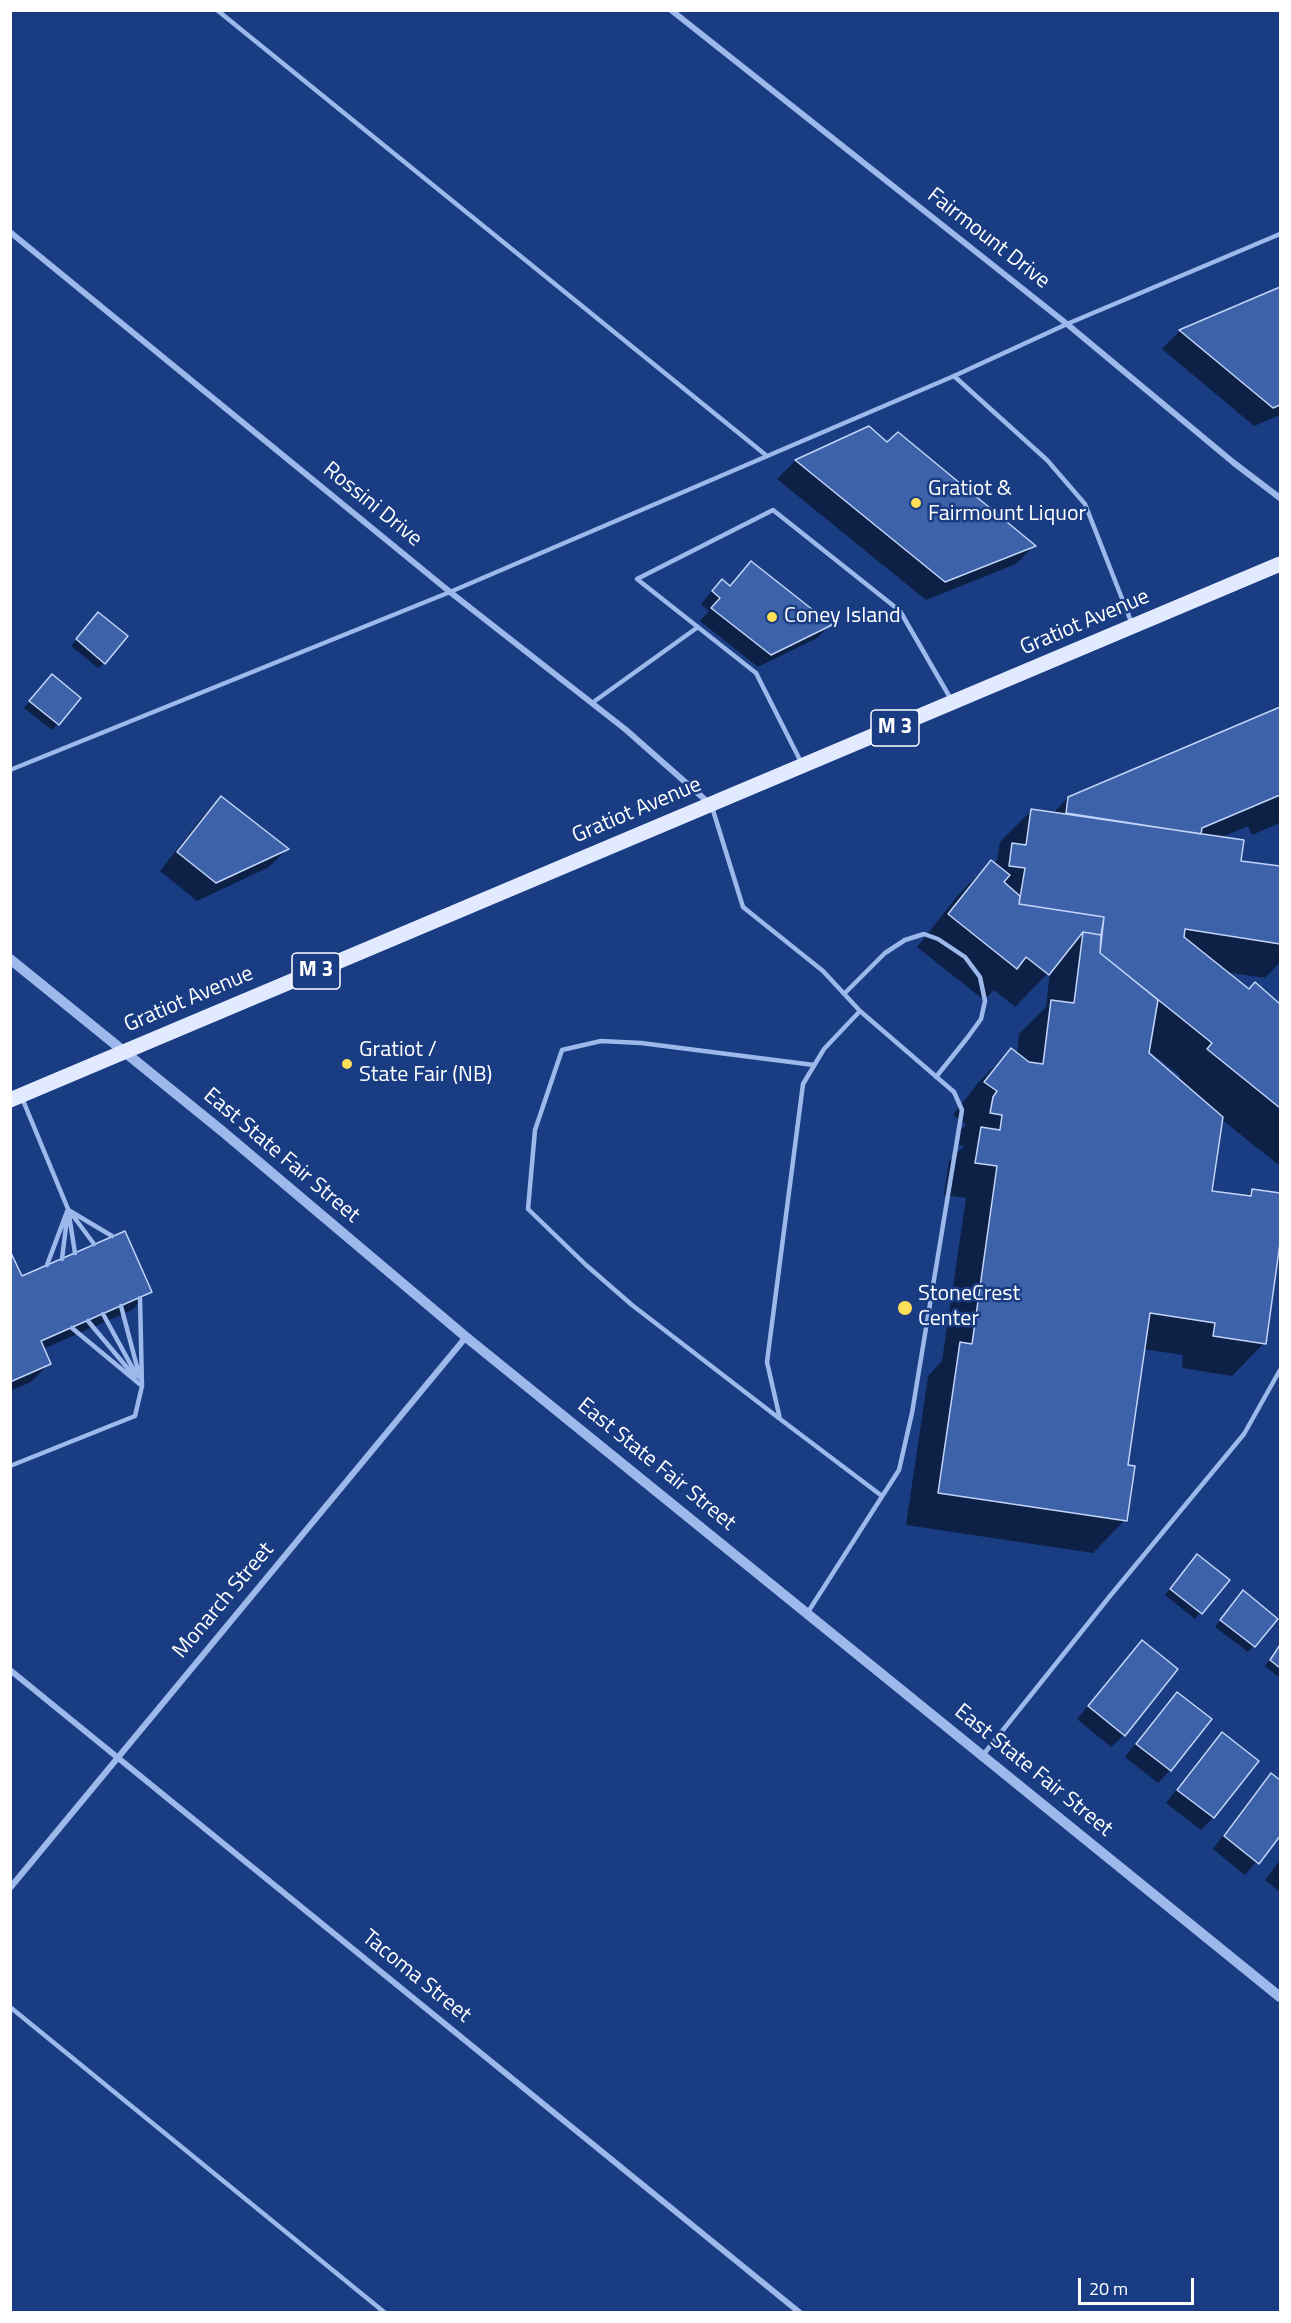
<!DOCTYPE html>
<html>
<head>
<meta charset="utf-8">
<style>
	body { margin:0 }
	#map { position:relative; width:1291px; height:2323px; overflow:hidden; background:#193c83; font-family:"Titillium Web",sans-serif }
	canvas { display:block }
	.frame { position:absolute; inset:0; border:12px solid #fff; pointer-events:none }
	.scale { position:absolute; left:1078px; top:2278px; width:116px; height:27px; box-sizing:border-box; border:3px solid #fff; border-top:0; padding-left:8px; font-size:18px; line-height:21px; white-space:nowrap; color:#fff; -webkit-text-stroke:4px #193c83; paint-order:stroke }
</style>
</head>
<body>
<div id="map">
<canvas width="1291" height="2323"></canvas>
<div class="frame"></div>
<div class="scale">20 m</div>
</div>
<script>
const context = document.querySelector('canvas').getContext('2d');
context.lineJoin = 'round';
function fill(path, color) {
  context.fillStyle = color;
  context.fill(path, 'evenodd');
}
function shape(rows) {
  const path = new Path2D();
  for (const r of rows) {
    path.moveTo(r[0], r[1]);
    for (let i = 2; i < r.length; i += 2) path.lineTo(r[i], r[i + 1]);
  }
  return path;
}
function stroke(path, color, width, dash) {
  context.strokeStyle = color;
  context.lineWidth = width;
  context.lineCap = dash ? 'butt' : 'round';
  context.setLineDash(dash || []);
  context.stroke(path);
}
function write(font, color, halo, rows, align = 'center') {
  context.font = font + ' "Titillium Web",sans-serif';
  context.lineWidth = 5;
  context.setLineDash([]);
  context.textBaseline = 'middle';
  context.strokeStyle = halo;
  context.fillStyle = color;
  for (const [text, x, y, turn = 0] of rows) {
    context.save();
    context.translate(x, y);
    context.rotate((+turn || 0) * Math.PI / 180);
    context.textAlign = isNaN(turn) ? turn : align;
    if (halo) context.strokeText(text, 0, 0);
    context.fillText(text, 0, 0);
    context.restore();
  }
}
const shadow = shape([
	[1280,288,1280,415,1254,426,1162,349,1180,331],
	[869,428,887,444,1034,546,1016,564,926,600,777,479,795,461],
	[751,563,829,626,817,638,758,667,700,621,709,611,701,604,710,593,722,581,729,587],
	[93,620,104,663,98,668,71,646],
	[46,682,79,699,52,730,24,708],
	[1280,708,1280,823,1252,835,1248,826,1220,838,1239,862,1280,868,1280,962,1265,978,1225,972,1248,991,1255,984,1280,1005,1280,1166,1221,1119,1211,1192,1246,1197,1252,1191,1280,1195,1280,1233,1264,1343,1232,1376,1182,1368,1183,1355,1143,1349,1126,1466,1125,1520,1093,1553,906,1525,928,1376,942,1361,966,1198,944,1195,949,1161,964,1146,959,1145,961,1130,966,1124,953,1115,979,1082,1011,1050,1017,1054,1019,1034,1046,1007,1050,971,1015,1007,994,990,984,1000,917,947,959,894,991,862,994,864,997,860,1000,842,1032,810,1053,813,1068,798],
	[1148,1050,1180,1076,1178,1080,1147,1054],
	[221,798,287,849,269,867,197,901,160,871,203,816],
	[10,1255,21,1278,150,1291,132,1310,43,1349,49,1364,31,1382,10,1391],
	[1191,1562,1228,1581,1195,1619,1165,1595],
	[1237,1598,1276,1619,1248,1652,1215,1627],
	[1142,1642,1124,1735,1111,1747,1077,1719],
	[1280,1646,1280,1678,1265,1666],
	[1177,1694,1170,1770,1158,1783,1125,1757,1165,1706],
	[1222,1734,1257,1761,1213,1817,1201,1830,1166,1803,1210,1746],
	[1271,1775,1280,1782,1280,1833,1245,1875,1213,1849,1259,1787],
	[1280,1860,1280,1892,1265,1880]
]);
const building = shape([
	[1280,287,1280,405,1273,408,1179,330,1280,287],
	[869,426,887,442,898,432,1036,546,945,582,795,460,869,426],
	[751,561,832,625,771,655,711,608,720,598,712,591,722,579,730,586,751,561],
	[98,612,128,636,105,664,76,639,98,612],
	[52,674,81,698,59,725,29,701,52,674],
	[1280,707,1280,795,1202,828,1201,834,1066,813,1068,797,1280,707],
	[221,796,289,849,216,883,177,852,221,796],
	[1031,809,1244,840,1241,861,1280,866,1280,944,1185,929,1184,937,1249,989,1255,982,1280,1004,1280,1108,1207,1049,1212,1043,1100,953,1104,917,1019,904,1025,868,1009,866,1012,843,1026,845,1031,809],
	[991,860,1010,875,1004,882,1020,896,1019,904,1104,917,1101,935,1083,932,1049,975,1026,957,1017,969,948,914,991,860],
	[1083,932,1101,935,1100,953,1158,1000,1149,1053,1223,1117,1212,1191,1251,1196,1252,1189,1280,1193,1280,1243,1266,1344,1213,1336,1215,1323,1150,1313,1128,1465,1135,1466,1127,1521,938,1493,960,1342,972,1344,997,1166,975,1163,981,1127,1000,1130,1002,1115,990,1113,993,1097,997,1091,984,1082,1011,1048,1029,1062,1043,1064,1051,1000,1074,1003,1083,932],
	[125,1231,152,1292,41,1341,51,1364,10,1382,10,1251,22,1276,125,1231],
	[1197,1554,1230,1580,1202,1614,1170,1589,1197,1554],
	[1243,1590,1278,1619,1255,1647,1220,1620,1243,1590],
	[1142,1640,1178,1669,1125,1736,1088,1706,1142,1640],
	[1280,1645,1280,1668,1270,1660,1280,1645],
	[1177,1692,1212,1719,1171,1771,1136,1744,1177,1692],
	[1222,1732,1259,1761,1214,1818,1177,1790,1222,1732],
	[1271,1773,1280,1780,1280,1836,1259,1864,1224,1836,1271,1773]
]);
const service = shape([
	[217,10,767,456],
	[954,376,1047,460,1085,504,1132,624],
	[592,703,698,627],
	[802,764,756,673,637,579,773,510,900,611,952,701],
	[10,770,450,592,954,376,1067,324,1280,234],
	[712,807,743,907,823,971,860,1011,954,1092,962,1110,912,1413,899,1470,808,1612],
	[844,994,885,953,905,940,924,934,938,939,965,957,980,977,985,1001,981,1019,968,1037,936,1077],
	[860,1011,824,1049,803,1084,767,1362,780,1419,882,1496],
	[22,1098,68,1209,94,1244],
	[70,1211,112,1236],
	[69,1215,75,1253],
	[62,1259,67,1218],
	[47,1265,68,1209],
	[121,1306,140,1378],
	[103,1314,137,1376],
	[88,1321,135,1377],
	[72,1328,142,1386],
	[780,1419,632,1305,586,1265,528,1209,535,1130,562,1050,601,1041,641,1043,814,1065],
	[10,1466,135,1416,142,1386,140,1298],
	[983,1755,1110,1596,1244,1434,1280,1370],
	[10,2007,384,2312]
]);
const minor = shape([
	[671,10,1067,324,1234,463,1280,498],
	[10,232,450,592,625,729,709,803],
	[10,1670,799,2312],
	[10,1888,466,1337]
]);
const tertiary = shape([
	[10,959,222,1131,466,1337,1280,1997]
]);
const primary = shape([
	[10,1100,1280,564]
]);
const markers = [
	[916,503,6,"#ffdf58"],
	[772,617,6,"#ffdf58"],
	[347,1064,6,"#ffdf58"],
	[905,1308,8,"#ffdf58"]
];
const shields = [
	[895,728,48],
	[316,971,48]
];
const shieldNames = [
	["M 3",895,728],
	["M 3",316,971]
];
const streetNames = [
	["Fairmount Drive",988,239,38],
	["Rossini Drive",372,505,39],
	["Gratiot Avenue",1085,623,-23],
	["Gratiot Avenue",637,811,-23],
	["Gratiot Avenue",189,1000,-23],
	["East State Fair Street",281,1156,40],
	["East State Fair Street",656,1465,39],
	["Monarch Street",224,1601,-50],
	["East State Fair Street",1033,1771,39],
	["Tacoma Street",416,1977,39]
];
const poiNames = [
	["Gratiot &",928,490],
	["Fairmount Liquor",928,515],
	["Coney Island",784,617],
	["Gratiot /",359,1051],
	["State Fair (NB)",359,1076],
	["StoneCrest",918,1295],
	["Center",918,1320]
];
fill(shadow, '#0007');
fill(building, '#3d62aa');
stroke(building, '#c2d5f9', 1.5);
stroke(service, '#9db9eb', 4.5);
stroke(minor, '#9db9eb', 6);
stroke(tertiary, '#9db9eb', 10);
stroke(primary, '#e2eaff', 15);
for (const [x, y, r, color] of markers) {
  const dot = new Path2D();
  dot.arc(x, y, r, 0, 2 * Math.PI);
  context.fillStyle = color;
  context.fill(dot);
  stroke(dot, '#193c83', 2);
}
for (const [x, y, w] of shields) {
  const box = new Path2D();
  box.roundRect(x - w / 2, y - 18, w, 36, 4.5);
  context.fillStyle = '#193c83';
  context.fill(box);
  stroke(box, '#fff', 1.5);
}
write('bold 21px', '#fff', null, shieldNames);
write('22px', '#fff', '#193c83', streetNames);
write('22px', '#fff', '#193c83', poiNames, 'left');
</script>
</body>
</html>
